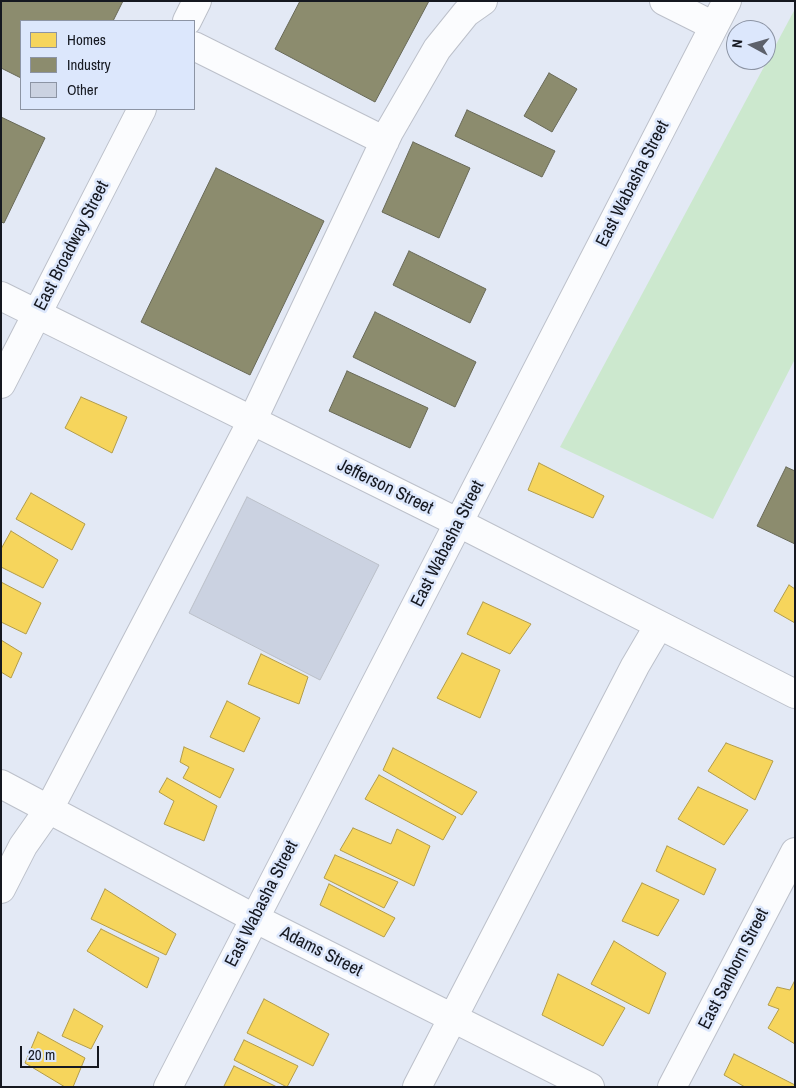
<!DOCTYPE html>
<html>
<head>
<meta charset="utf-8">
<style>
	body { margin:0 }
	#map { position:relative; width:796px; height:1088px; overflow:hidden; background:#e3e9f5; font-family:"Archivo Narrow",sans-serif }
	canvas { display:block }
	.frame { position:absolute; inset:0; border:2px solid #151820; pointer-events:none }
	.legend { position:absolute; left:20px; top:20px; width:175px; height:90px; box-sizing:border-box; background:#dce7fc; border:1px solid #8c94a4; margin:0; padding:6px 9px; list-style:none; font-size:15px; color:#151820 }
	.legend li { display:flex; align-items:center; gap:10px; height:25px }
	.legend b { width:25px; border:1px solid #8c94a4 }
	.north { position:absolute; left:726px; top:20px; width:50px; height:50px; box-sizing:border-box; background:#dce7fc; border:1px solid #8c94a4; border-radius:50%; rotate:276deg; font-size:14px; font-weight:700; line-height:20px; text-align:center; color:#151820 }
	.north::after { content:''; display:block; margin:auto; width:18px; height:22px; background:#5d616b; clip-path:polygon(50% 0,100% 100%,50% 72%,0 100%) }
	.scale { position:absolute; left:20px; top:1046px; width:79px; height:22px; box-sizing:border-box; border:2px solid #151820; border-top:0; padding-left:6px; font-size:15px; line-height:18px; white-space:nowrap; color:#151820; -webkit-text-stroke:4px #dce7fc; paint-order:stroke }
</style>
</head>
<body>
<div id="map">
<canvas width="796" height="1088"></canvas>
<div class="frame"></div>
<ul class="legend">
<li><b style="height:14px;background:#f6d55c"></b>Homes</li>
<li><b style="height:14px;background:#8c8c6e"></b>Industry</li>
<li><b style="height:14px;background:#cbd2e1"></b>Other</li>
</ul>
<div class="north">N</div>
<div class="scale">20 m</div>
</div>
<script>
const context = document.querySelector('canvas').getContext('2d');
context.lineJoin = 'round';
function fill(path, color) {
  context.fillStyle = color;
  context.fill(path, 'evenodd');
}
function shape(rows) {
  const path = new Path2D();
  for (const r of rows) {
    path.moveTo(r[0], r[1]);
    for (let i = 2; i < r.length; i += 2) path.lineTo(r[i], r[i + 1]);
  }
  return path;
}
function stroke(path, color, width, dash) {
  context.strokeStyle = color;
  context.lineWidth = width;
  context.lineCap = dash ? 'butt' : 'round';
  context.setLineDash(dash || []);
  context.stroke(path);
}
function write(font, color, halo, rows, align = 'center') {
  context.font = font + ' "Archivo Narrow",sans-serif';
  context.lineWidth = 5;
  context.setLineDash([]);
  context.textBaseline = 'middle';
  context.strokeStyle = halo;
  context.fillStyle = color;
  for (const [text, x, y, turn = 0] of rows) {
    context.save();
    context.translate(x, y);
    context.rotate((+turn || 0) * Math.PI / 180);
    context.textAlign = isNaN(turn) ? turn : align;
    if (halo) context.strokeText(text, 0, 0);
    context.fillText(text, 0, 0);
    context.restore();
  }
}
const green = shape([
	[795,9,795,359,713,519,560,447]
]);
const homes = shape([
	[81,397,127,417,112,453,65,428,81,397],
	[539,463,604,496,593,518,528,490,539,463],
	[31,493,85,524,72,550,16,519,31,493],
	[11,531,58,560,43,588,1,567,1,549,11,531],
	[1,582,41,603,26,634,1,622,1,582],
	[789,585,795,589,795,623,774,611,789,585],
	[483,602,531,624,510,654,467,634,483,602],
	[1,640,22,653,11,678,1,672,1,640],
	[462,653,500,670,480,718,437,698,462,653],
	[261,654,308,677,299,704,248,684,261,654],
	[227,701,260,718,244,752,210,737,227,701],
	[726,743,773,761,755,800,708,771,726,743],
	[184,747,234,769,220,798,183,778,189,767,180,762,184,747],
	[393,748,477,792,462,815,383,770,393,748],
	[379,775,456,817,443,840,365,799,379,775],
	[167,778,217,806,204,841,164,824,174,801,159,792,167,778],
	[698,787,748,810,724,845,678,819,698,787],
	[353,828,391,844,397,829,430,846,414,886,340,850,353,828],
	[667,846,716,869,704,895,656,871,667,846],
	[335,855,398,882,384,908,324,878,335,855],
	[642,883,679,900,658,936,622,921,642,883],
	[329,884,395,918,384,937,320,905,329,884],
	[105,889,176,934,166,955,91,919,105,889],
	[101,929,159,958,147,988,87,951,101,929],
	[614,941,666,973,649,1014,591,984,614,941],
	[558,974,625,1008,603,1046,542,1015,558,974],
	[795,980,795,1044,768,1028,779,1009,768,1005,777,987,790,990,795,980],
	[264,999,329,1034,313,1066,247,1033,264,999],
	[74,1009,103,1026,91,1049,62,1036,74,1009],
	[38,1032,85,1058,73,1087,65,1087,25,1063,38,1032],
	[244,1040,298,1066,287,1087,234,1060,244,1040],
	[734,1054,795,1085,795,1087,745,1087,724,1075,734,1054],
	[234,1066,277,1087,226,1087,224,1086,234,1066]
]);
const industry = shape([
	[1,1,123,1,113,21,21,21,21,78,1,68,1,1],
	[300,1,429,1,375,102,275,49,300,1],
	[549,73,577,89,552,132,524,116,549,73],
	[467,110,555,151,542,177,455,136,467,110],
	[1,117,45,138,4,223,1,222,1,117],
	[413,142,470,168,439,238,382,212,413,142],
	[216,168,324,221,250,375,141,322,216,168],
	[409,251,486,289,470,323,393,285,409,251],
	[375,312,476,362,455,407,353,357,375,312],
	[347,371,428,408,410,448,329,411,347,371],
	[786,467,795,471,795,544,757,526,786,467]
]);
const building = shape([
	[247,497,379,565,320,680,189,613,247,497]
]);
const minor = shape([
	[664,1,714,26],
	[187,21,197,1],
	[194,46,385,141],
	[1,296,459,523,795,694],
	[1,384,142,109],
	[1,784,254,918,590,1087],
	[1,889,23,846,49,809,252,421,389,132,437,49,466,13,483,1],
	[168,1087,727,1],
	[417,1087,635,666,659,625],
	[672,1087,795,852]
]);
const streetNames = [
	["East Wabasha Street",633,184,-63],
	["East Broadway Street",72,246,-63],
	["Jefferson Street",385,487,26],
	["East Wabasha Street",448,544,-63],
	["East Wabasha Street",262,904,-63],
	["Adams Street",321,952,27],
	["East Sanborn Street",734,969,-63]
];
fill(green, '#cce8ce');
fill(homes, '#f6d55c');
stroke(homes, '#b29c4a', 1);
fill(industry, '#8c8c6e');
stroke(industry, '#686957', 1);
fill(building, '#cbd2e1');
stroke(building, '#babfc8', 1);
stroke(minor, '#bcc0ca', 30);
stroke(minor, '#fbfcfe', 28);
write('18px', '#151820', '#dce7fc', streetNames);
</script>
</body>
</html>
